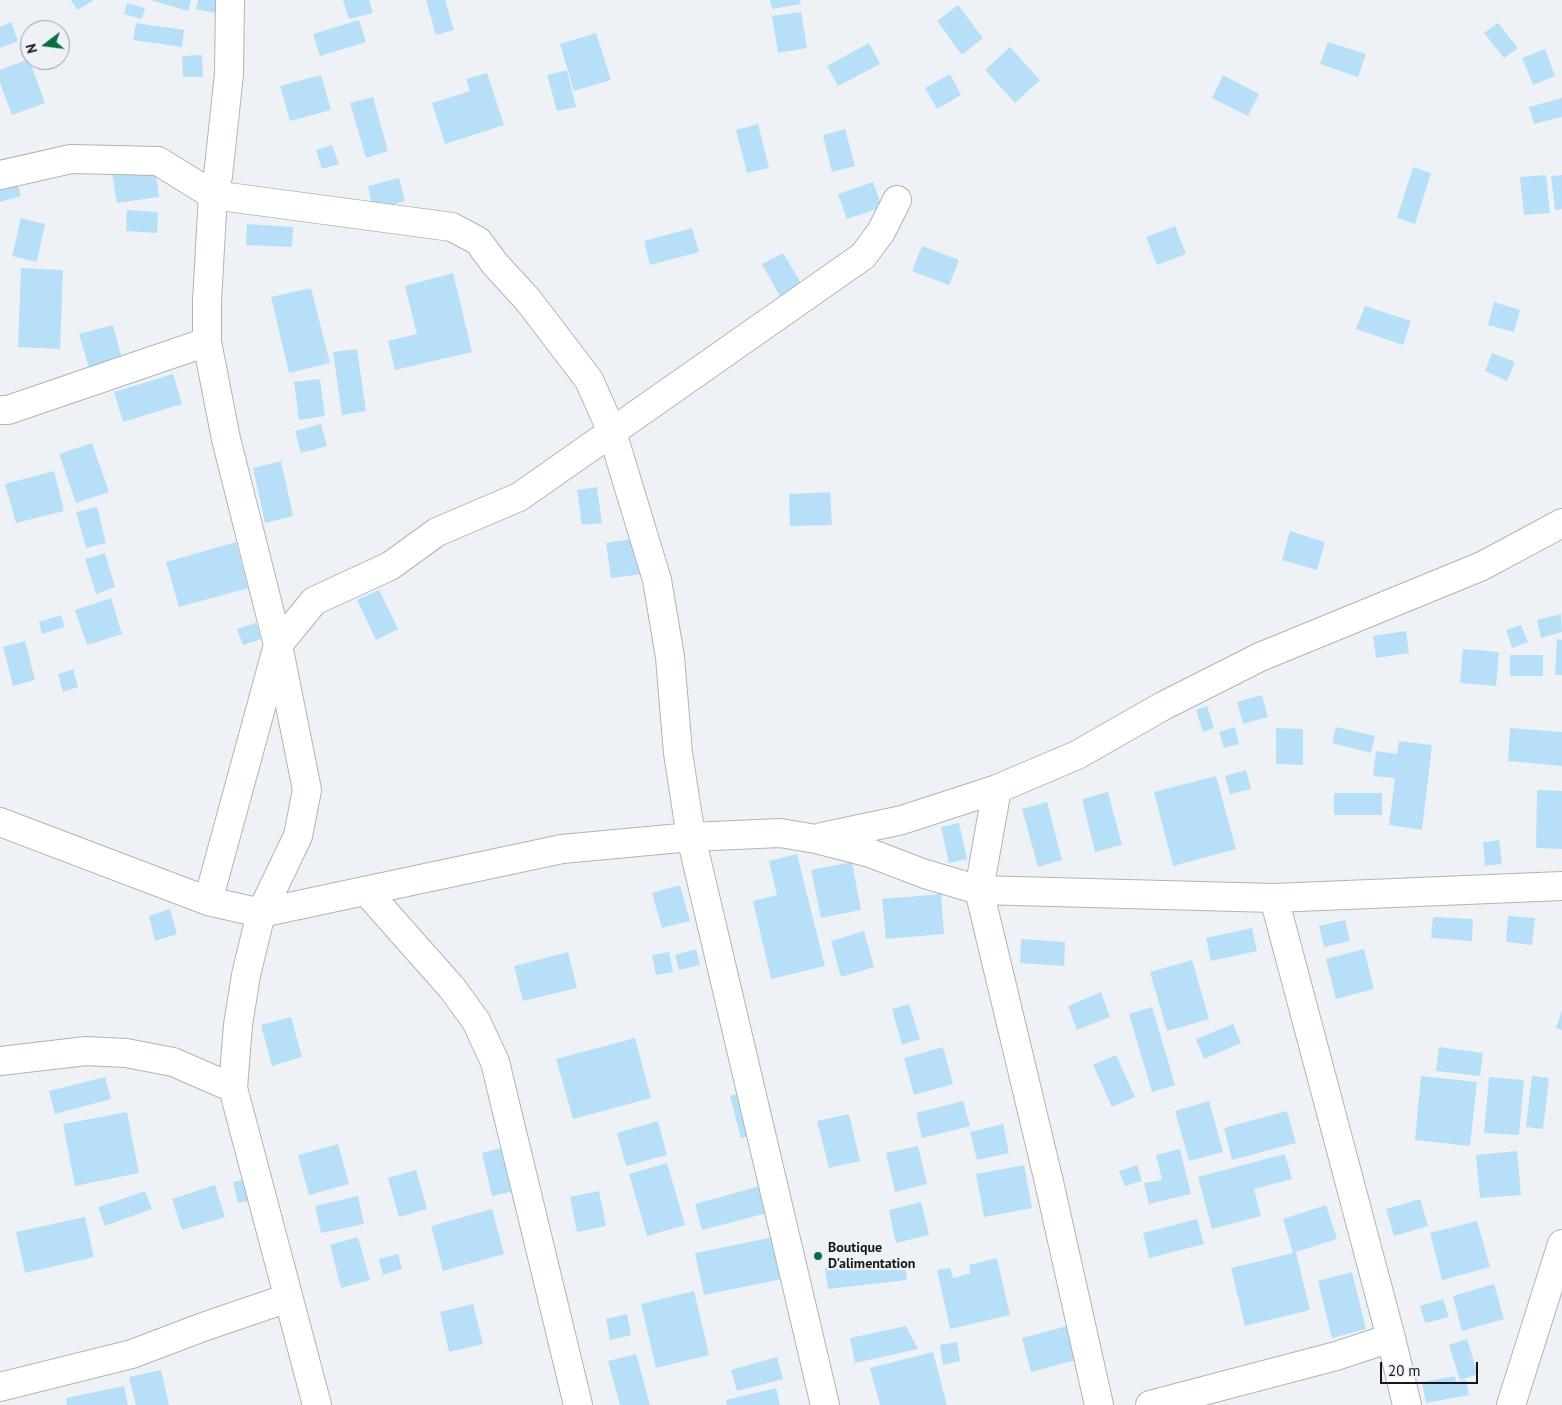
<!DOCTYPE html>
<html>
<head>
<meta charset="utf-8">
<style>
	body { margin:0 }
	#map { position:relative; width:1562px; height:1405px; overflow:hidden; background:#eef2f7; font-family:"PT Sans",sans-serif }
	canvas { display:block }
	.north { position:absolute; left:20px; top:20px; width:50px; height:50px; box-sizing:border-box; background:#eef2f7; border:1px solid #979a9e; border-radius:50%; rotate:255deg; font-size:14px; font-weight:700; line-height:20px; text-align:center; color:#151718 }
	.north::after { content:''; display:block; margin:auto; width:18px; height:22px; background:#0d6d42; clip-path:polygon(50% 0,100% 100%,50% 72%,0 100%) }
	.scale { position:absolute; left:1380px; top:1362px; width:98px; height:22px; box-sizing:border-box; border:2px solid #151718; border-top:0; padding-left:6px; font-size:15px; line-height:18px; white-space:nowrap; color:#151718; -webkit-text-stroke:4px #eef2f7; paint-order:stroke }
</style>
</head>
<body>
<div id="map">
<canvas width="1562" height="1405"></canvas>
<div class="north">N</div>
<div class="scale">20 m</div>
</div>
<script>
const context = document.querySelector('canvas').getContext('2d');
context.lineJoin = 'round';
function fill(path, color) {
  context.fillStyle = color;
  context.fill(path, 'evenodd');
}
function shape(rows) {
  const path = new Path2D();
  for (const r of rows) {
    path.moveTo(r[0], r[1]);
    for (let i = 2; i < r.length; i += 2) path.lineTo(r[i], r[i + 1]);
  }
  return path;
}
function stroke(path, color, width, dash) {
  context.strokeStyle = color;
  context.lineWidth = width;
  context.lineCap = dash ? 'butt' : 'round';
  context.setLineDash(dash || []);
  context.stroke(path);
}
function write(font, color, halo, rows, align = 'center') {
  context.font = font + ' "PT Sans",sans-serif';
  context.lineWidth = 4.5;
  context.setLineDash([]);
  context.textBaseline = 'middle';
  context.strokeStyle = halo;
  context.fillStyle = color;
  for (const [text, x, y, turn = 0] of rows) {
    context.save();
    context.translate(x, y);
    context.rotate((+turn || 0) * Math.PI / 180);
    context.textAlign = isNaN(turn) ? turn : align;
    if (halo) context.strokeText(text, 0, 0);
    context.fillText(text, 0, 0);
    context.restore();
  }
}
const building = shape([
	[71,0,94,0,77,10],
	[150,0,191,0,188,11],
	[198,0,217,0,215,13,196,9],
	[343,0,369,0,373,13,349,19],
	[426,0,445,0,454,30,436,35],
	[770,0,800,0,801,4,772,9],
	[127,3,145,8,142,19,124,14],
	[958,5,983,38,962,55,937,21],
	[801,12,807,48,778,53,772,16],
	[359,20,366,42,320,56,313,34],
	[11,22,18,41,0,48,0,27],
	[136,23,184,30,182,47,133,40],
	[1498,23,1518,48,1504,58,1484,33],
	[596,33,611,80,574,91,560,44],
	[1328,42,1366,54,1358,77,1320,64],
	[869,43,880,64,838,86,827,66],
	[1010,47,1040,80,1015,103,985,70],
	[1545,49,1555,76,1533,85,1522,58],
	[202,55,203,77,183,77,182,56],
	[29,59,45,103,12,115,0,83,0,70],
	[567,70,576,107,557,111,547,75],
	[487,73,504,125,445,144,432,103,470,91,466,79],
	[950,74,961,95,937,109,925,88],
	[321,75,331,110,290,121,280,86],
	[1223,75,1259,94,1248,116,1212,98],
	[373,97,388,151,366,158,350,103],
	[1562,98,1562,117,1534,124,1529,107],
	[758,124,769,168,747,173,736,130],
	[845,129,855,166,832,172,823,135],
	[332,145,339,164,322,169,316,150],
	[12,165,21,196,0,202,0,169],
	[155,167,159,197,117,203,112,173],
	[1413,167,1431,173,1415,224,1397,218],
	[1546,175,1550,213,1524,215,1520,177],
	[1562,175,1562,209,1555,210,1551,176],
	[399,178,405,201,373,210,368,186],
	[873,182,882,207,847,219,838,194],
	[127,210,158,212,157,233,126,231],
	[21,218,45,224,37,262,12,256],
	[247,224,293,227,292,247,246,245],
	[1175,226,1186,254,1157,265,1146,237],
	[692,228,699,252,650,265,644,241],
	[922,246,959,260,949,285,912,271],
	[783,253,805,290,783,302,762,264],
	[21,268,63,270,60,349,18,347],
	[453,273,472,352,395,370,388,341,417,334,405,286],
	[311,288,330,363,289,373,271,297],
	[1494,302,1520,310,1514,332,1488,325],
	[1365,306,1411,321,1403,345,1356,329],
	[113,325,122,359,89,368,79,334],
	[357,349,366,411,342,415,333,352],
	[1492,353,1515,362,1507,381,1485,371],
	[173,374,182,404,123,422,114,392],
	[320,379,325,416,299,420,294,382],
	[321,424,327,446,301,453,295,431],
	[92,443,109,492,76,503,59,454],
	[281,461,293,516,265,523,253,468],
	[54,471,64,511,16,523,5,484],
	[597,487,602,523,582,525,577,490],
	[830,492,832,525,790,526,789,494],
	[97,507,106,543,86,548,76,512],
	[1290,531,1325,542,1317,570,1282,560],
	[638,538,643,574,611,578,606,543],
	[236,542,248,588,179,607,166,562],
	[105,553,115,587,96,594,85,559],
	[379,590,398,629,376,640,357,600],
	[111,598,122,634,87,645,75,610],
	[1561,614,1562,632,1541,638,1537,620],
	[61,615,65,627,42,634,39,622],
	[256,623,261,639,243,645,237,629],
	[1521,625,1528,642,1512,648,1506,630],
	[1406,631,1409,653,1376,658,1373,636],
	[1557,639,1562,640,1562,675,1555,675],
	[25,641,35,680,13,686,3,647],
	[1463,649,1499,652,1496,686,1460,683],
	[1510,655,1543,655,1543,676,1510,676],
	[73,669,78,687,63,692,58,674],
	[1262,695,1268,717,1243,724,1237,702],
	[1207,706,1214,728,1203,732,1196,710],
	[1235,727,1239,744,1224,748,1219,732],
	[1336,727,1375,736,1371,753,1332,743],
	[1276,728,1303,729,1303,765,1276,764],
	[1510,728,1562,732,1562,766,1508,761],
	[1399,741,1432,745,1422,830,1389,825,1395,778,1373,776,1376,751,1397,754],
	[1246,770,1251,789,1230,794,1225,776],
	[1216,776,1236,849,1173,866,1154,792],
	[1537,790,1562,791,1562,849,1536,848],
	[1108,792,1122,845,1095,852,1082,799],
	[1334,793,1382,793,1382,815,1334,815],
	[1047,802,1062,860,1038,867,1022,809],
	[959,823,967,859,949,863,941,827],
	[1499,840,1502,864,1485,866,1483,842],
	[797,854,825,966,771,979,753,901,777,895,769,861],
	[852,862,861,910,821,918,811,870],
	[680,885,690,921,662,928,652,893],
	[941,894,944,934,886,939,882,899],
	[170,909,177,934,155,941,149,916],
	[1508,916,1535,918,1532,945,1506,942],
	[1433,917,1473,919,1472,941,1431,938],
	[1345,920,1350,941,1324,947,1319,926],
	[1252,928,1257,951,1211,961,1206,938],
	[864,931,874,967,841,977,831,941],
	[1021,939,1065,942,1064,966,1020,963],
	[696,949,700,965,679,970,675,955],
	[1364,949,1374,989,1336,999,1326,959],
	[568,952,577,988,523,1001,514,966],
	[669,952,673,972,656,975,652,955],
	[1192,960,1209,1019,1167,1031,1150,972],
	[1101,992,1110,1017,1077,1030,1068,1006],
	[909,1004,920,1039,902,1045,892,1009],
	[1152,1007,1175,1085,1152,1092,1129,1014],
	[1562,1010,1562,1030,1556,1028],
	[291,1017,302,1057,272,1066,261,1025],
	[1233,1024,1241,1043,1204,1059,1196,1039],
	[635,1038,651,1098,573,1119,556,1059],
	[943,1047,953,1084,914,1095,904,1058],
	[1439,1047,1483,1053,1480,1076,1436,1071],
	[1116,1055,1135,1097,1112,1107,1093,1065],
	[1421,1076,1477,1082,1470,1146,1415,1140],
	[1532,1076,1549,1078,1543,1129,1526,1127],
	[105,1077,111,1099,55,1114,49,1091],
	[1489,1077,1524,1080,1519,1135,1484,1133],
	[745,1092,755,1135,741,1138,730,1096],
	[963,1101,970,1126,922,1138,916,1113],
	[1209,1101,1223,1152,1189,1161,1175,1111],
	[1287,1111,1296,1143,1232,1160,1224,1128],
	[127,1112,139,1173,75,1186,63,1124],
	[849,1114,860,1161,829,1168,817,1121],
	[658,1121,667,1155,626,1166,617,1133],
	[1003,1124,1009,1153,977,1160,970,1132],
	[338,1144,349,1184,309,1195,298,1155],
	[509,1146,519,1190,492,1196,482,1153],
	[918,1146,927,1184,895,1192,886,1153],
	[1180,1149,1191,1194,1149,1204,1144,1183,1162,1180,1156,1155],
	[1517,1151,1521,1195,1480,1198,1476,1155],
	[1285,1154,1292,1179,1254,1189,1261,1216,1212,1229,1198,1177],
	[667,1163,685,1225,647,1236,629,1174],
	[1024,1165,1032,1208,984,1217,976,1174],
	[1137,1165,1142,1181,1125,1186,1119,1171],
	[416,1170,427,1209,399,1217,388,1178],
	[252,1177,257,1199,238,1203,233,1182],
	[215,1185,225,1217,182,1230,172,1199],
	[764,1185,771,1212,702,1230,695,1204],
	[145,1191,152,1209,105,1226,98,1207],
	[599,1191,606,1226,577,1232,570,1197],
	[358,1196,364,1224,321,1233,315,1206],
	[1420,1199,1428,1226,1394,1236,1386,1209],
	[921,1202,929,1235,896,1243,889,1210],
	[1326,1205,1337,1239,1296,1252,1310,1310,1245,1326,1231,1268,1293,1253,1283,1219],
	[492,1209,504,1254,443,1271,431,1226],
	[85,1217,94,1257,25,1273,16,1232],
	[1197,1219,1204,1244,1149,1258,1143,1233],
	[1477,1221,1490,1267,1442,1280,1430,1233],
	[779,1236,787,1278,704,1295,695,1253],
	[358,1237,370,1280,341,1288,330,1245],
	[398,1254,402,1269,383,1275,379,1259],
	[997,1258,1010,1315,950,1329,937,1270,950,1268,953,1278,971,1273,969,1265],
	[904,1259,907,1280,828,1289,825,1268],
	[1352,1272,1366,1329,1332,1338,1318,1281],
	[1494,1284,1504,1319,1462,1331,1453,1296],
	[694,1291,709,1355,656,1368,641,1304],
	[1443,1299,1449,1317,1425,1323,1420,1306],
	[473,1304,483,1344,449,1352,440,1312],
	[627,1314,631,1335,610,1340,606,1319],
	[906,1326,918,1349,855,1363,850,1338],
	[1067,1326,1076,1360,1031,1372,1022,1338],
	[1467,1339,1478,1374,1460,1380,1449,1345],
	[957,1342,960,1361,943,1365,940,1345],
	[933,1352,947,1405,880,1405,870,1368],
	[636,1354,650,1405,620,1405,608,1361],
	[777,1357,783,1379,737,1391,731,1370],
	[161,1370,169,1405,136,1405,129,1377],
	[1455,1376,1456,1382,1466,1380,1469,1395,1426,1403,1422,1382],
	[124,1386,128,1405,67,1405,66,1398],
	[776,1388,780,1405,727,1405,726,1400]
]);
const minor = shape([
	[0,175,71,159,158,161,213,195,218,176,229,74,230,0],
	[0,410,8,410,207,342],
	[997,789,979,890,1049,1182,1099,1405],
	[0,822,208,901,261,913,562,849,691,837,780,833,816,839,870,853,925,874,979,890,1274,898,1562,886],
	[822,837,902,820,997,789,1077,755,1163,706,1260,657,1482,566,1562,523],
	[366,891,452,988,476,1021,495,1062,578,1405],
	[1274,898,1391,1338,1407,1405],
	[208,901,278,645,314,601,390,566,437,532,519,497,863,256,881,232,897,200],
	[0,1061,86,1051,126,1053,173,1062,233,1088],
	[0,1387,132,1354,203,1327,288,1298],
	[317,1405,233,1088,238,1025,246,975,261,913,298,836,307,790,278,645,226,439,207,342,207,301,213,195,452,227,478,241,495,264,528,300,589,380,612,432,657,580,670,657,678,753,691,837,825,1405],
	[1150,1405,1336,1356,1391,1338],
	[1511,1405,1562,1244]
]);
const markers = [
	[818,1256,5,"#0d6d42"]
];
const poiNames = [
	["Boutique",828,1248],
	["D'alimentation",828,1264]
];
fill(building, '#b7e0f8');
stroke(minor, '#b0b4b9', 30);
stroke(minor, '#fff', 28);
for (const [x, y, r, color] of markers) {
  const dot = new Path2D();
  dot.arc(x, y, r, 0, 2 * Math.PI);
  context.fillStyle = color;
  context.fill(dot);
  stroke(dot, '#eef2f7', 2);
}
write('bold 14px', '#151718', '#eef2f7', poiNames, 'left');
</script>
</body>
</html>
